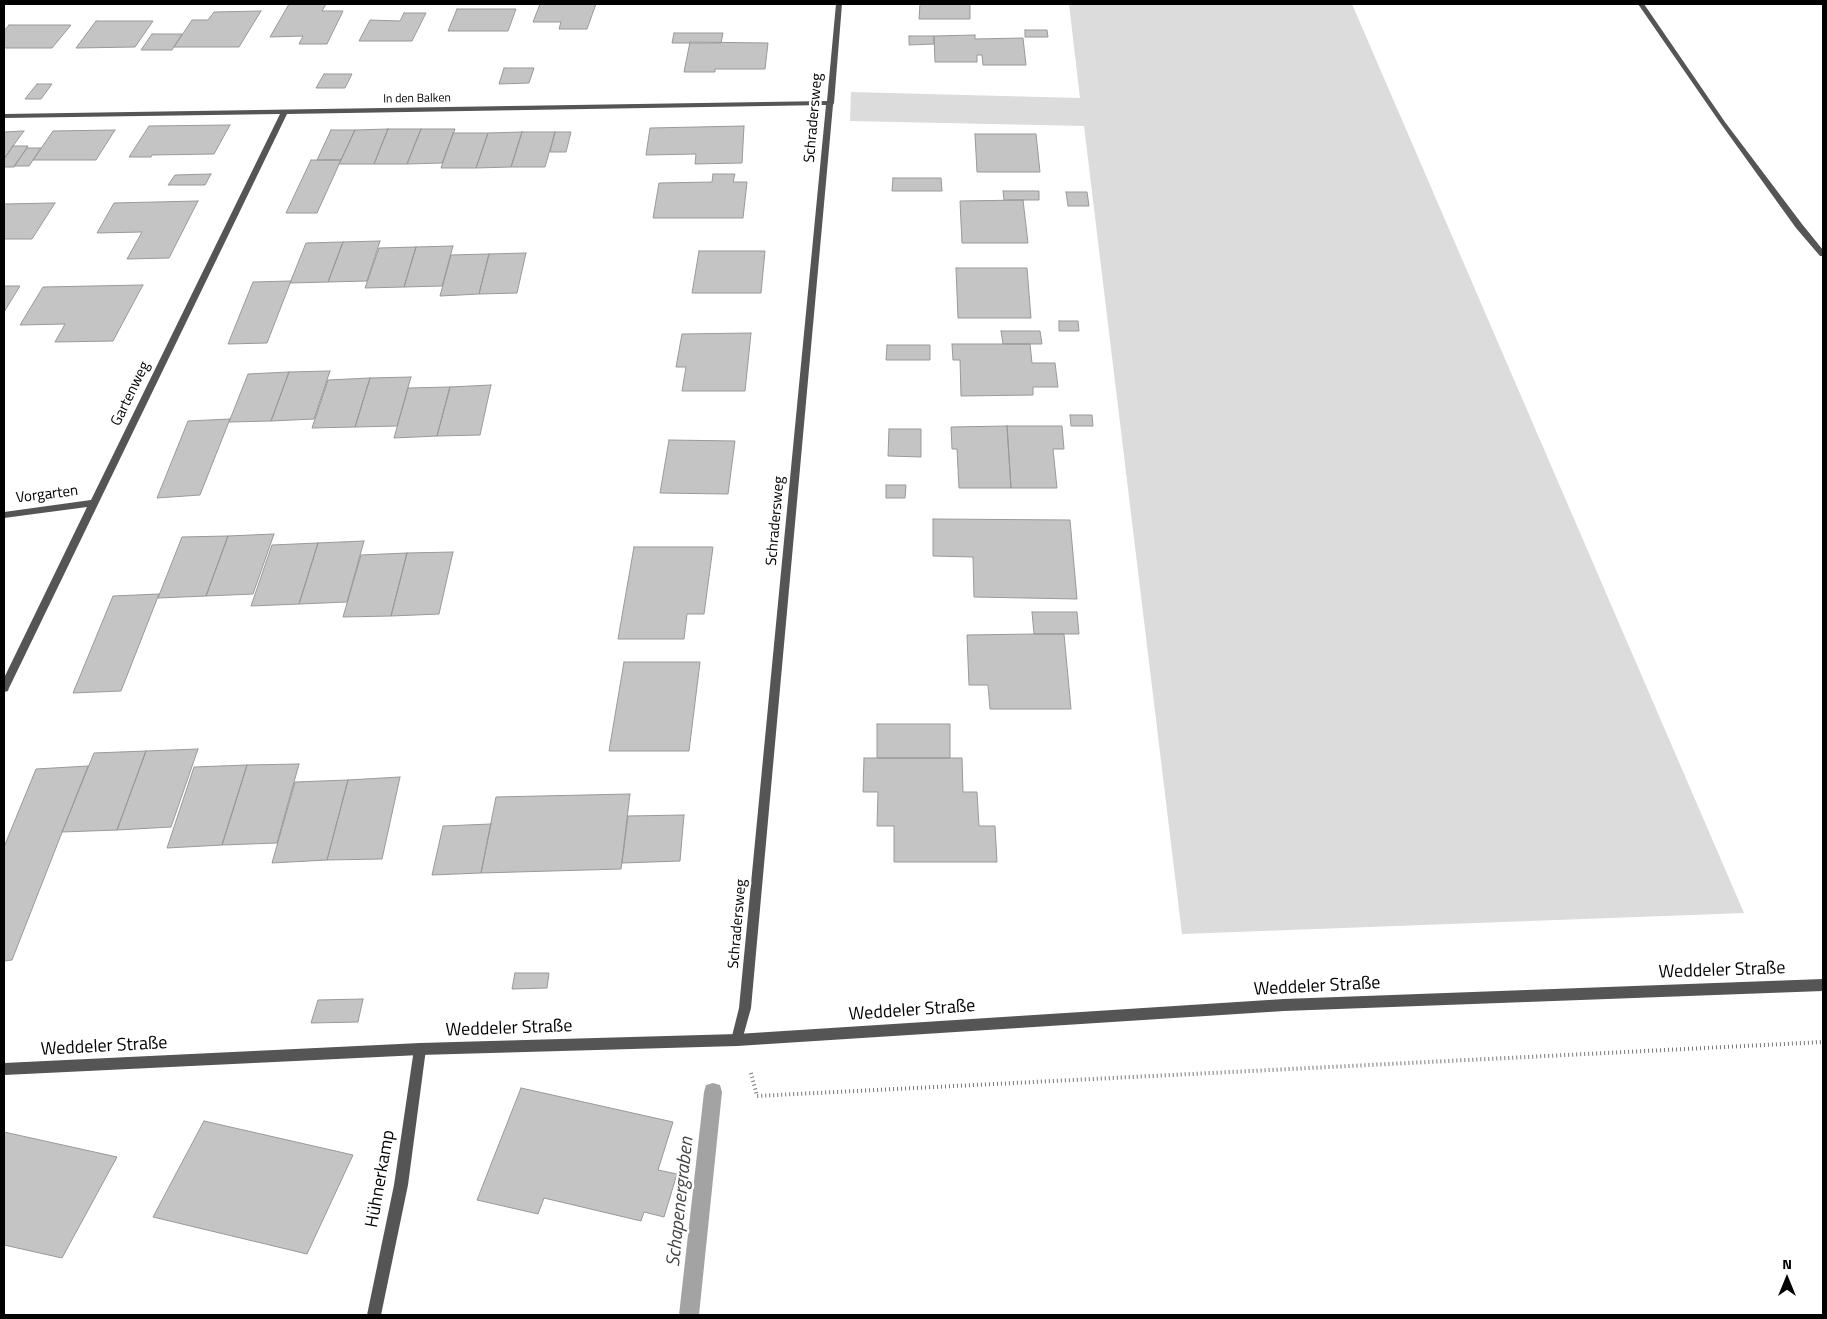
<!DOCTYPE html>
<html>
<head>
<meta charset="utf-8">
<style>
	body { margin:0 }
	#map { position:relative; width:1827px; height:1319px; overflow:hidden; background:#fff; font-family:"Titillium Web",sans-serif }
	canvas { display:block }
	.frame { position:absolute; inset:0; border:5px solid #000; pointer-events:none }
	.north { position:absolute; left:1762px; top:1254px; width:50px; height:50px; -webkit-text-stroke:4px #fff; paint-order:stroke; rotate:0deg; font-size:14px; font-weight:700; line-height:20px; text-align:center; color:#000 }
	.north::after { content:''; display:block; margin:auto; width:18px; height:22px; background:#000; clip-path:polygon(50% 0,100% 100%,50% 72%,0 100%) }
</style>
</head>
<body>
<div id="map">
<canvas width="1827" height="1319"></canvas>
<div class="frame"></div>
<div class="north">N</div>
</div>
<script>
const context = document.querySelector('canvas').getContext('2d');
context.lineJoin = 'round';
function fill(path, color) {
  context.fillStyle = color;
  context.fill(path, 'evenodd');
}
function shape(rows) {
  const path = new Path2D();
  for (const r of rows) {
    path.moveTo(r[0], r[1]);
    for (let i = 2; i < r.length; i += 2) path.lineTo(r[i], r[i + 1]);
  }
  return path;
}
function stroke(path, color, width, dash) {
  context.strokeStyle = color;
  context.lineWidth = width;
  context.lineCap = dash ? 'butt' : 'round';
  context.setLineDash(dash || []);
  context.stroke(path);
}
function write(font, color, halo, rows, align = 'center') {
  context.font = font + ' "Titillium Web",sans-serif';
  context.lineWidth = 5;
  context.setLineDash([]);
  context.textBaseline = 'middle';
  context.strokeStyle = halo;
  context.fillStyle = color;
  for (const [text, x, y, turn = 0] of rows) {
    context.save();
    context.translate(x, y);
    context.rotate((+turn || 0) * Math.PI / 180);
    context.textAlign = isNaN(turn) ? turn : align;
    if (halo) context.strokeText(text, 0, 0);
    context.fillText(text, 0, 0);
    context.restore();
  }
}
const green = shape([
	[1069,4,1352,4,1744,913,1182,934,1084,126,850,121,851,92,1080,98]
]);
const stream = shape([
	[713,1083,720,1085,722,1092,699,1315,679,1315,704,1092,706,1085,713,1083]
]);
const building = shape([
	[289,4,326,4,322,11,343,11,327,44,299,44,303,36,270,37,289,4],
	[540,4,596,4,587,29,559,29,561,22,533,22,540,4],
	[920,4,970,4,970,19,919,19,920,4],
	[457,9,516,9,508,31,448,31,457,9],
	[261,11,239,47,174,47,192,20,208,20,214,12,261,11],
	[404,13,426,13,412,41,359,41,370,20,400,21,404,13],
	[96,21,153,21,135,47,76,48,96,21],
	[9,25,71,25,52,48,4,48,4,31,9,25],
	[1025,30,1047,30,1048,37,1025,37,1025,30],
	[674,33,723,33,721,43,672,43,674,33],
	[152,34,182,34,172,50,141,50,152,34],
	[975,35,975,39,1023,38,1026,65,983,65,982,55,977,55,977,62,935,62,934,36,975,35],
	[909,36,934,36,934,44,909,45,909,36],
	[690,42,768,43,765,69,715,69,715,72,684,72,690,42],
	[504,68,534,68,529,83,499,84,504,68],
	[324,74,352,74,345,88,316,88,324,74],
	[37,84,52,84,41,99,25,99,37,84],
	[230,125,214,154,152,155,151,157,129,157,149,126,230,125],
	[744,126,742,163,695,164,696,154,646,155,650,128,744,126],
	[388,129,374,164,339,164,355,130,388,129],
	[388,129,421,129,407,164,374,164,388,129],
	[421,129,455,129,442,163,407,164,421,129],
	[115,130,96,160,33,160,53,131,115,130],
	[331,130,355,130,341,160,317,160,331,130],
	[24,131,13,146,4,159,4,132,24,131],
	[522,132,555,132,545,167,511,167,522,132],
	[522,132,511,167,476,168,488,133,522,132],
	[555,132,571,132,566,152,550,152,555,132],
	[453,133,488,133,476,168,441,168,453,133],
	[975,134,1036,134,1040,172,977,172,975,134],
	[13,146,28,146,14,167,4,167,4,159,13,146],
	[27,148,41,148,29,166,14,166,27,148],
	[311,160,341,160,317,213,286,213,311,160],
	[211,174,205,185,168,185,175,175,211,174],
	[713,174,735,174,733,182,747,182,743,218,653,218,659,183,712,182,713,174],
	[893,178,941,178,942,191,892,191,893,178],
	[1003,191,1039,191,1039,200,1004,200,1003,191],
	[1066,192,1087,192,1089,206,1068,206,1066,192],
	[1023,200,1028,243,962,243,960,201,1023,200],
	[198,201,169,258,127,259,142,232,97,233,114,203,198,201],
	[55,203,32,239,4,239,4,204,55,203],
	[380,241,367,281,328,282,343,242,380,241],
	[343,242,328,282,290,283,306,243,343,242],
	[453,246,442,286,404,287,416,247,453,246],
	[416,247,404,287,365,288,379,248,416,247],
	[699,251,765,251,761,293,692,293,699,251],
	[526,253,517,293,479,294,489,254,526,253],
	[489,254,479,294,440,296,451,255,489,254],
	[956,268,1027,268,1031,318,958,318,956,268],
	[291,281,267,343,228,344,253,282,291,281],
	[143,285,113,341,55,342,65,324,20,325,43,287,143,285],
	[4,286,20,286,4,312,4,286],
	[1059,321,1078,321,1079,331,1059,331,1059,321],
	[1001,331,1040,331,1042,344,1003,344,1001,331],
	[751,333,745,391,682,391,686,367,676,367,682,334,751,333],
	[952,344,1030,344,1032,363,1055,363,1058,387,1033,387,1033,395,961,396,960,360,953,360,952,344],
	[887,345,930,345,930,360,886,360,887,345],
	[330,371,314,419,271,421,289,372,330,371],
	[289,372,271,421,229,422,248,374,289,372],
	[411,377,397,426,355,427,370,378,411,377],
	[370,378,355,427,312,428,328,380,370,378],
	[491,385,480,435,437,436,450,387,491,385],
	[450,387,437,436,394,438,408,388,450,387],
	[1070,415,1092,415,1093,426,1071,426,1070,415],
	[230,419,200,495,157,498,188,421,230,419],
	[1007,426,1011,488,959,488,957,449,952,449,951,427,1007,426],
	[1007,426,1062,426,1064,449,1053,449,1057,488,1011,488,1007,426],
	[889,429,921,429,921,457,888,456,889,429],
	[669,440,735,441,728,494,660,493,669,440],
	[886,485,906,485,905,498,886,498,886,485],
	[933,519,1070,520,1077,599,974,597,973,557,933,556,933,519],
	[274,534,253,594,206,596,228,536,274,534],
	[228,536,206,596,158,598,182,537,228,536],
	[364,541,347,602,299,604,318,543,364,541],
	[318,543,299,604,251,606,272,545,318,543],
	[634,547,713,547,704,614,687,614,684,639,618,639,634,547],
	[453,552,439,614,391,616,407,553,453,552],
	[407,553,391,616,343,617,361,555,407,553],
	[159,594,121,691,73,693,113,596,159,594],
	[1032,612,1077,612,1079,634,1034,634,1032,612],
	[1034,634,1064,634,1071,709,990,709,988,685,969,685,967,635,1034,634],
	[624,662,700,662,689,751,609,751,624,662],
	[877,724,950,724,950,758,877,758,877,724],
	[198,749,171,827,117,830,146,751,198,749],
	[146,751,117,830,62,832,94,753,146,751],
	[864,758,962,758,963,792,977,792,979,826,995,826,997,862,894,862,894,826,877,826,878,792,863,792,864,758],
	[299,764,277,843,222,845,247,765,299,764],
	[247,765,222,845,167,848,194,767,247,765],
	[88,766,12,960,4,961,4,847,36,769,88,766],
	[400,777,382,859,327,860,348,780,400,777],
	[348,780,327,860,272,863,295,782,348,780],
	[630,794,621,869,481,873,496,797,630,794],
	[684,815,680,861,622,863,628,816,684,815],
	[491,824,481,873,432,875,443,826,491,824],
	[515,973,549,973,547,988,512,989,515,973],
	[363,999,358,1022,311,1023,318,1000,363,999],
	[521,1088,673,1122,658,1170,677,1174,664,1217,644,1212,641,1221,544,1198,538,1214,477,1200,521,1088],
	[204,1121,353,1155,307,1254,153,1217,204,1121],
	[4,1132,117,1157,62,1258,4,1245,4,1132]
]);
const path = shape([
	[751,1073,757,1096,1823,1042]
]);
const minor = shape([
	[836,4,842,4,834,103,833,105,751,1008,741,1044,737,1046,733,1044,731,1040,739,1008,826,105,287,114,9,688,8,691,4,692,4,678,87,507,4,518,4,512,91,500,280,114,4,118,4,114,827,101,836,4],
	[420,1043,424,1045,426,1049,408,1185,381,1315,367,1315,394,1185,414,1049,416,1045,420,1043]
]);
const tertiary = shape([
	[1638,4,1644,4,1725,122,1802,224,1823,250,1823,256,1820,256,1796,228,1721,124,1638,4],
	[1823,979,1823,991,1284,1011,737,1046,420,1055,4,1075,4,1063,420,1043,737,1034,1284,999,1823,979]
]);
const farStreetnames = [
	["In den Balken",417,99,-1]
];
const streetNames = [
	["Schradersweg",814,118,-85],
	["Gartenweg",131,394,-64],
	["Vorgarten",47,495,-7],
	["Schradersweg",776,521,-85],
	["Schradersweg",738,924,-85]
];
const nearStreetnames = [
	["Weddeler Straße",1722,971,-2],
	["Weddeler Straße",1317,987,-3],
	["Weddeler Straße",912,1011,-4],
	["Weddeler Straße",509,1029,-2],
	["Weddeler Straße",104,1047,-3],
	["Hühnerkamp",381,1179,-80]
];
const nearWaternames = [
	["Schapenergraben",681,1202,-84]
];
fill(green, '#dcdcdc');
fill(stream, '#a3a3a3');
fill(building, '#c4c4c4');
stroke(building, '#999', 1);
stroke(path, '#777', 4, [1, 3]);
fill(minor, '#555');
fill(tertiary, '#555');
write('12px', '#000', '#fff', farStreetnames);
write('15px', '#000', '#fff', streetNames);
write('18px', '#000', '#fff', nearStreetnames);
write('italic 19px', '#444', '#fff', nearWaternames);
</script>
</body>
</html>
